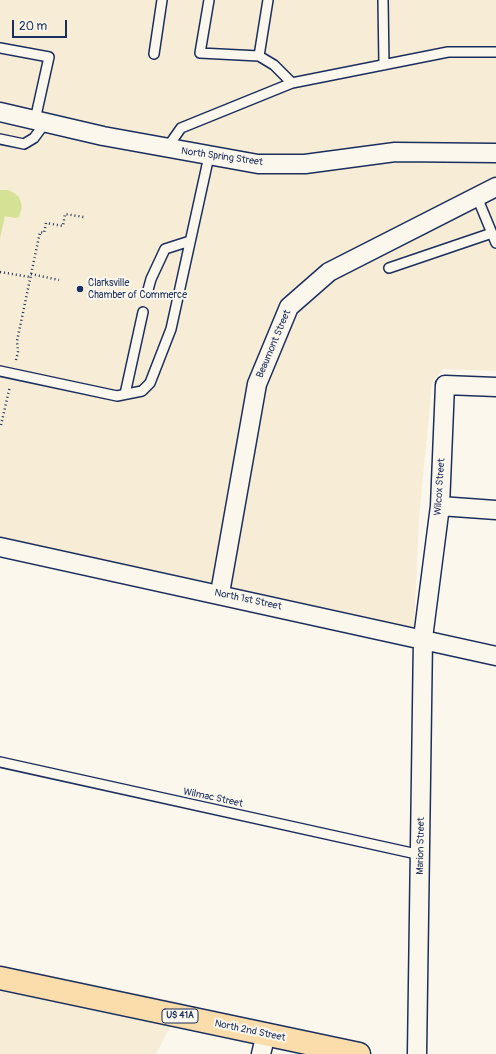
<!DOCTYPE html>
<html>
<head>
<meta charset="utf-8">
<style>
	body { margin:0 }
	#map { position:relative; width:496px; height:1054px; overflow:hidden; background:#fbf7ec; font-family:Pangolin,sans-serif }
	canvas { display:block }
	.scale { position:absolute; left:12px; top:20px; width:55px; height:18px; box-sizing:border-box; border:2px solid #1b2f5e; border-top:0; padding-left:5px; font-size:12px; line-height:14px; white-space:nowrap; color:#1b2f5e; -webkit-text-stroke:3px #fbf7ec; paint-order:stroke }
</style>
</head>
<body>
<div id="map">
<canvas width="496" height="1054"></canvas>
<div class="scale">20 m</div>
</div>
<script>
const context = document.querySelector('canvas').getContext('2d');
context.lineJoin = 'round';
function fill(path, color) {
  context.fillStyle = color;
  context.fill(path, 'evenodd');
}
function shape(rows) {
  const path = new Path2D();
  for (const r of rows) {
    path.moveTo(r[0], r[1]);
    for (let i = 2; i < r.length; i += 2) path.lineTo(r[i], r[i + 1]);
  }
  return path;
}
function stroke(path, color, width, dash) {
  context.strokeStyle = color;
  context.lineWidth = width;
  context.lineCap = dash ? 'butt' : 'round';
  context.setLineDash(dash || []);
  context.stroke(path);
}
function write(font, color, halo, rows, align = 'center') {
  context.font = font + ' Pangolin,sans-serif';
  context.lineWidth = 4;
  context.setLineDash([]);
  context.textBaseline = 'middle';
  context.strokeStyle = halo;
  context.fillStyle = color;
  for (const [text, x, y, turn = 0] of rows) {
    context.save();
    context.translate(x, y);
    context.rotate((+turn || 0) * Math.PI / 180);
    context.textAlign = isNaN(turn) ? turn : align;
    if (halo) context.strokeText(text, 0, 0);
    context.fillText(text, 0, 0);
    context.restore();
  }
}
const built = shape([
	[0,0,496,0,496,371,443,369,432,383,419,518,414,629,206,582,0,540],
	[0,965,22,970,183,1003,156,1054,0,1054]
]);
const green = shape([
	[0,190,8,190,14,193,19,197,22,206,19,217,15,218,5,216,0,238]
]);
const path = shape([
	[0,272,30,277],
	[31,274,59,280],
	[16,360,18,352,17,341,40,232,44,233,46,223,63,226,65,214,84,217],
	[1,425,10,386]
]);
const service = shape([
	[209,0,200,53,259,56,268,0],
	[383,0,384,65],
	[0,48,49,57,35,120],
	[154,54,162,0],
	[259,56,274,65,292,83,448,52,496,52],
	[0,139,24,144,34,138,45,123],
	[167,148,181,128,292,83],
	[477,197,496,243],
	[389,268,492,233],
	[148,290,151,279,165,249,190,241],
	[0,371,117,396,142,391,150,383,171,329,209,156],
	[125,394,143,312],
	[0,762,421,855]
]);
const minor = shape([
	[0,112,103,136,258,164,305,164,395,152,496,153],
	[440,506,496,510],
	[0,547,496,656],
	[220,593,257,384,289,307,329,272,496,187],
	[261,1054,266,1034],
	[417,1054,423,638,440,506,445,385,496,387]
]);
const primary = shape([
	[0,978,359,1054]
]);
const markers = [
	[80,289,4,"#1b2f5e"]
];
const shields = [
	[180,1016,36]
];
const shieldNames = [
	["US 41A",180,1016]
];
const streetNames = [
	["North Spring Street",222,157,8],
	["Beaumont Street",274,344,-67],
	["Wilcox Street",440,487,-86],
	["North 1st Street",248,600,12],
	["Wilmac Street",213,798,12],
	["Marion Street",421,846,-89],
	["North 2nd Street",250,1031,12]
];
const poiNames = [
	["Clarksville",88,283],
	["Chamber of Commerce",88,295]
];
fill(built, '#f7ecd6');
fill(green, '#d5e295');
stroke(service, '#1b2f5e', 12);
stroke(minor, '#1b2f5e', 21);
stroke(primary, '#1b2f5e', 25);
stroke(path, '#1b2f5e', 2.5, [1, 3]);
stroke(service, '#fbf7ec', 9);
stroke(minor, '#fbf7ec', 18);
stroke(primary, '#fbddab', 22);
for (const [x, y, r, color] of markers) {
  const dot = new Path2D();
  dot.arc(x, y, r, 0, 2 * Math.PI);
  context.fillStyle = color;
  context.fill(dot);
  stroke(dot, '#fbf7ec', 1.5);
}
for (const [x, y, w] of shields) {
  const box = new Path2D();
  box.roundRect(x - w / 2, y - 7, w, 14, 3);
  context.fillStyle = '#fbf7ec';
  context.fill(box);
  stroke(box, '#1b2f5e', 1);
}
write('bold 9px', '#1b2f5e', null, shieldNames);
write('10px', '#1b2f5e', '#fbf7ec', streetNames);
write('10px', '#1b2f5e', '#fbf7ec', poiNames, 'left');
</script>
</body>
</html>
